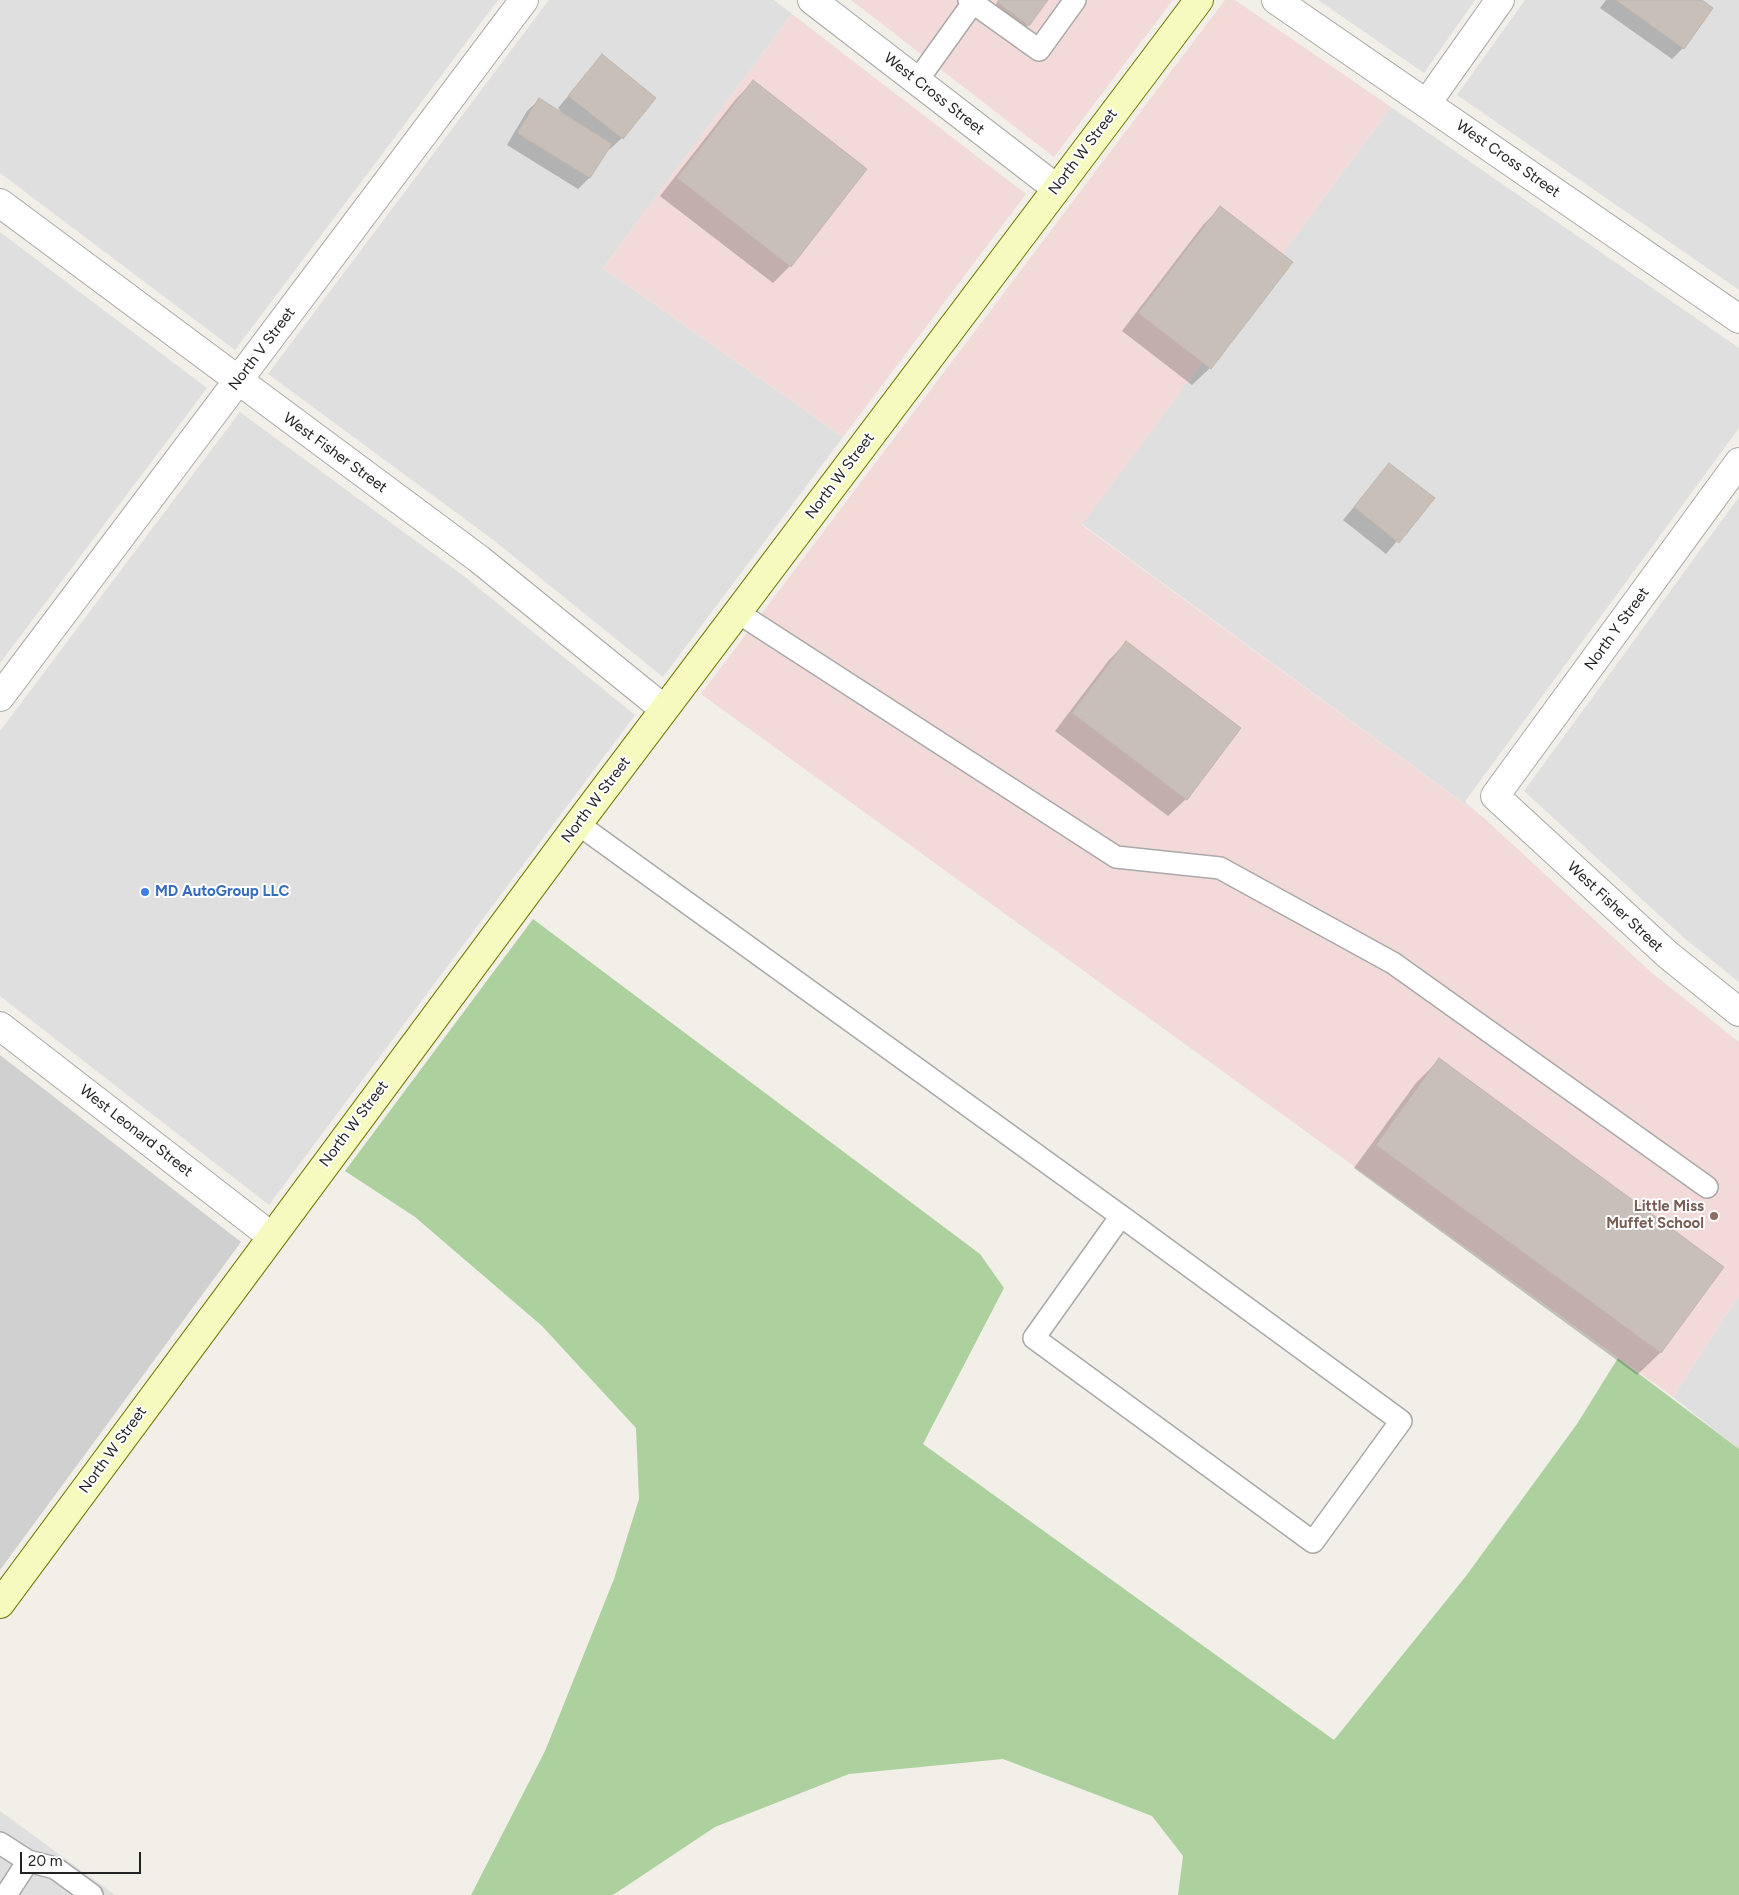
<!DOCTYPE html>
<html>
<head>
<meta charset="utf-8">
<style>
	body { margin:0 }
	#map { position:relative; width:1739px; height:1895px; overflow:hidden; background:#f2efe9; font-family:Figtree,sans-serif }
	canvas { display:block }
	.scale { position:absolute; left:20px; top:1852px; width:121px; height:22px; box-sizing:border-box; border:2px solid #222; border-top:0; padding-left:6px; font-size:15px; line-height:18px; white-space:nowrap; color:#222; -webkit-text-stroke:4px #fff; paint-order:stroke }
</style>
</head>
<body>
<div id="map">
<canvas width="1739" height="1895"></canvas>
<div class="scale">20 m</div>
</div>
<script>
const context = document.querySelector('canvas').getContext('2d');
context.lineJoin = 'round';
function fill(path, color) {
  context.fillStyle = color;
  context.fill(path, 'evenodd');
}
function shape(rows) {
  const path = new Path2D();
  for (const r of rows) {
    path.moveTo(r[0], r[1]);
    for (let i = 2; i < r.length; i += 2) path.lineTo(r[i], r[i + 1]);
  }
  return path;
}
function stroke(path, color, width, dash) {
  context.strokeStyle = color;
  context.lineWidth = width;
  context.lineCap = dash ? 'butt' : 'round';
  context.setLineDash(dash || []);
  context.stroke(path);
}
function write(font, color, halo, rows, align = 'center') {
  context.font = font + ' Figtree,sans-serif';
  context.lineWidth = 4;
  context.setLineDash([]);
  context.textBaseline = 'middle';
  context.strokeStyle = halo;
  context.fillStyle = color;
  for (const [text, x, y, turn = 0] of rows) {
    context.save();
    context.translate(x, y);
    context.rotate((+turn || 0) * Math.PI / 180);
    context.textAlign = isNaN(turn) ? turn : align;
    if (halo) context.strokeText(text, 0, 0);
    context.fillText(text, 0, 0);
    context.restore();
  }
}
const residential = shape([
	[0,0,498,0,235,350,0,173],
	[549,0,774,0,792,14,603,268,843,437,663,677,492,539,268,374],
	[1318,0,1475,0,1424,73],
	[1525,0,1739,0,1739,290,1457,95],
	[1391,107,1739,348,1739,428,1466,800,1466,803,1484,818,1082,524],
	[0,232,207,388,0,663],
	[240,412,465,577,635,715,269,1205,0,996,0,731],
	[1739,497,1739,982,1683,937,1524,791],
	[1739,1295,1739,1449,1673,1397],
	[0,1811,115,1895,0,1895]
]);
const commercial = shape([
	[851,0,1173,0,1054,157],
	[1225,0,1235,0,1391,107,1082,525,1484,818,1652,973,1739,1042,1739,1295,1673,1397,701,694],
	[792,14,1026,194,843,437,603,268]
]);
const religious = shape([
	[0,1055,241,1242,0,1570]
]);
const forest = shape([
	[533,919,980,1254,1004,1288,923,1444,1334,1740,1466,1576,1577,1424,1618,1358,1739,1449,1739,1895,1178,1895,1183,1856,1152,1816,1003,1759,849,1774,715,1827,613,1895,471,1895,545,1751,614,1579,639,1499,636,1428,542,1326,415,1217,345,1171]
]);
const shadow = shape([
	[999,0,1047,0,1023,31,993,8],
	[1606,0,1700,0,1683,48,1672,59,1600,8],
	[602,56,622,138,610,149,608,148,589,178,578,189,507,145,527,111,539,100,566,117,558,108],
	[753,82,790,266,773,283,660,196,736,99],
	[1220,208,1291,262,1210,368,1192,385,1122,331,1203,225],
	[1389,465,1433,499,1386,554,1343,520],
	[1126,643,1186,799,1168,816,1055,731,1109,660],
	[1439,1060,1722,1267,1660,1353,1637,1375,1354,1168,1416,1083]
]);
const building = shape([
	[999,0,1048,0,1029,26,997,2,999,0],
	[1616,0,1702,0,1713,8,1684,49,1616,0],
	[602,54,656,98,623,139,568,96,602,54],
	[753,80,867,169,791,267,677,178,753,80],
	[539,98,612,144,590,178,517,133,539,98],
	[1220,206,1293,262,1211,369,1138,313,1220,206],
	[1389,463,1435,498,1399,543,1354,507,1389,463],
	[1126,641,1241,728,1187,800,1072,713,1126,641],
	[1439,1058,1724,1267,1661,1353,1376,1145,1439,1058]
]);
const service = shape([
	[969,0,1039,50,1075,0],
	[917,81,975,0],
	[737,612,1116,857,1220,868,1393,963,1707,1187],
	[578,824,1121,1216,1401,1421,1313,1542,1034,1338,1121,1216],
	[0,1843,28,1861,55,1868,92,1895],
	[6,1895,28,1861]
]);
const minor = shape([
	[812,0,1056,188],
	[1276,0,1739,319],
	[1427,103,1500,0],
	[0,203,479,559,664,709],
	[1739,462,1495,796,1668,955,1739,1012],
	[0,697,524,0],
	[0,1026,271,1236]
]);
const secondary = shape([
	[0,1604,578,824,1199,0]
]);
const markers = [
	[145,892,5,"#3f7fe0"],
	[1714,1216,5,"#8d6e63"]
];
const streetNames = [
	["West Cross Street",934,94,38],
	["North W Street",1083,152,-53],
	["West Cross Street",1508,159,35],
	["North V Street",262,349,-53],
	["West Fisher Street",335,453,36],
	["North W Street",840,476,-53],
	["North Y Street",1617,629,-54],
	["North W Street",596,800,-53],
	["West Fisher Street",1615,907,43],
	["North W Street",354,1124,-53],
	["West Leonard Street",136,1131,38],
	["North W Street",113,1450,-54]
];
const shopNames = [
	["MD AutoGroup LLC",155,892]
];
const educationNames = [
	["Little Miss",1704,1207],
	["Muffet School",1704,1224]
];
fill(residential, '#e0dfdf');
fill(commercial, '#f2dad9');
fill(religious, '#d0d0d0');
fill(forest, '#add19e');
fill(shadow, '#0003');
fill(building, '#c7bfb8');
stroke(building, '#c4b6ab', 1);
stroke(service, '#a9a9a9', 24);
stroke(minor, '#a9a9a9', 30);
stroke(secondary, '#707d05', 30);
stroke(service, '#fff', 21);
stroke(minor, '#fff', 28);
stroke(secondary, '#f7fabf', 28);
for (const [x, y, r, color] of markers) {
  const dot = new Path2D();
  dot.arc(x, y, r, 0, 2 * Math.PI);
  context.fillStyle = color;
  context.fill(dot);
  stroke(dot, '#fff', 2);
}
write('15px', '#222', '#fff', streetNames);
write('bold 15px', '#366cbe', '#fff', shopNames, 'left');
write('bold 15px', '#785e54', '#fff', educationNames, 'right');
</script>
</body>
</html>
